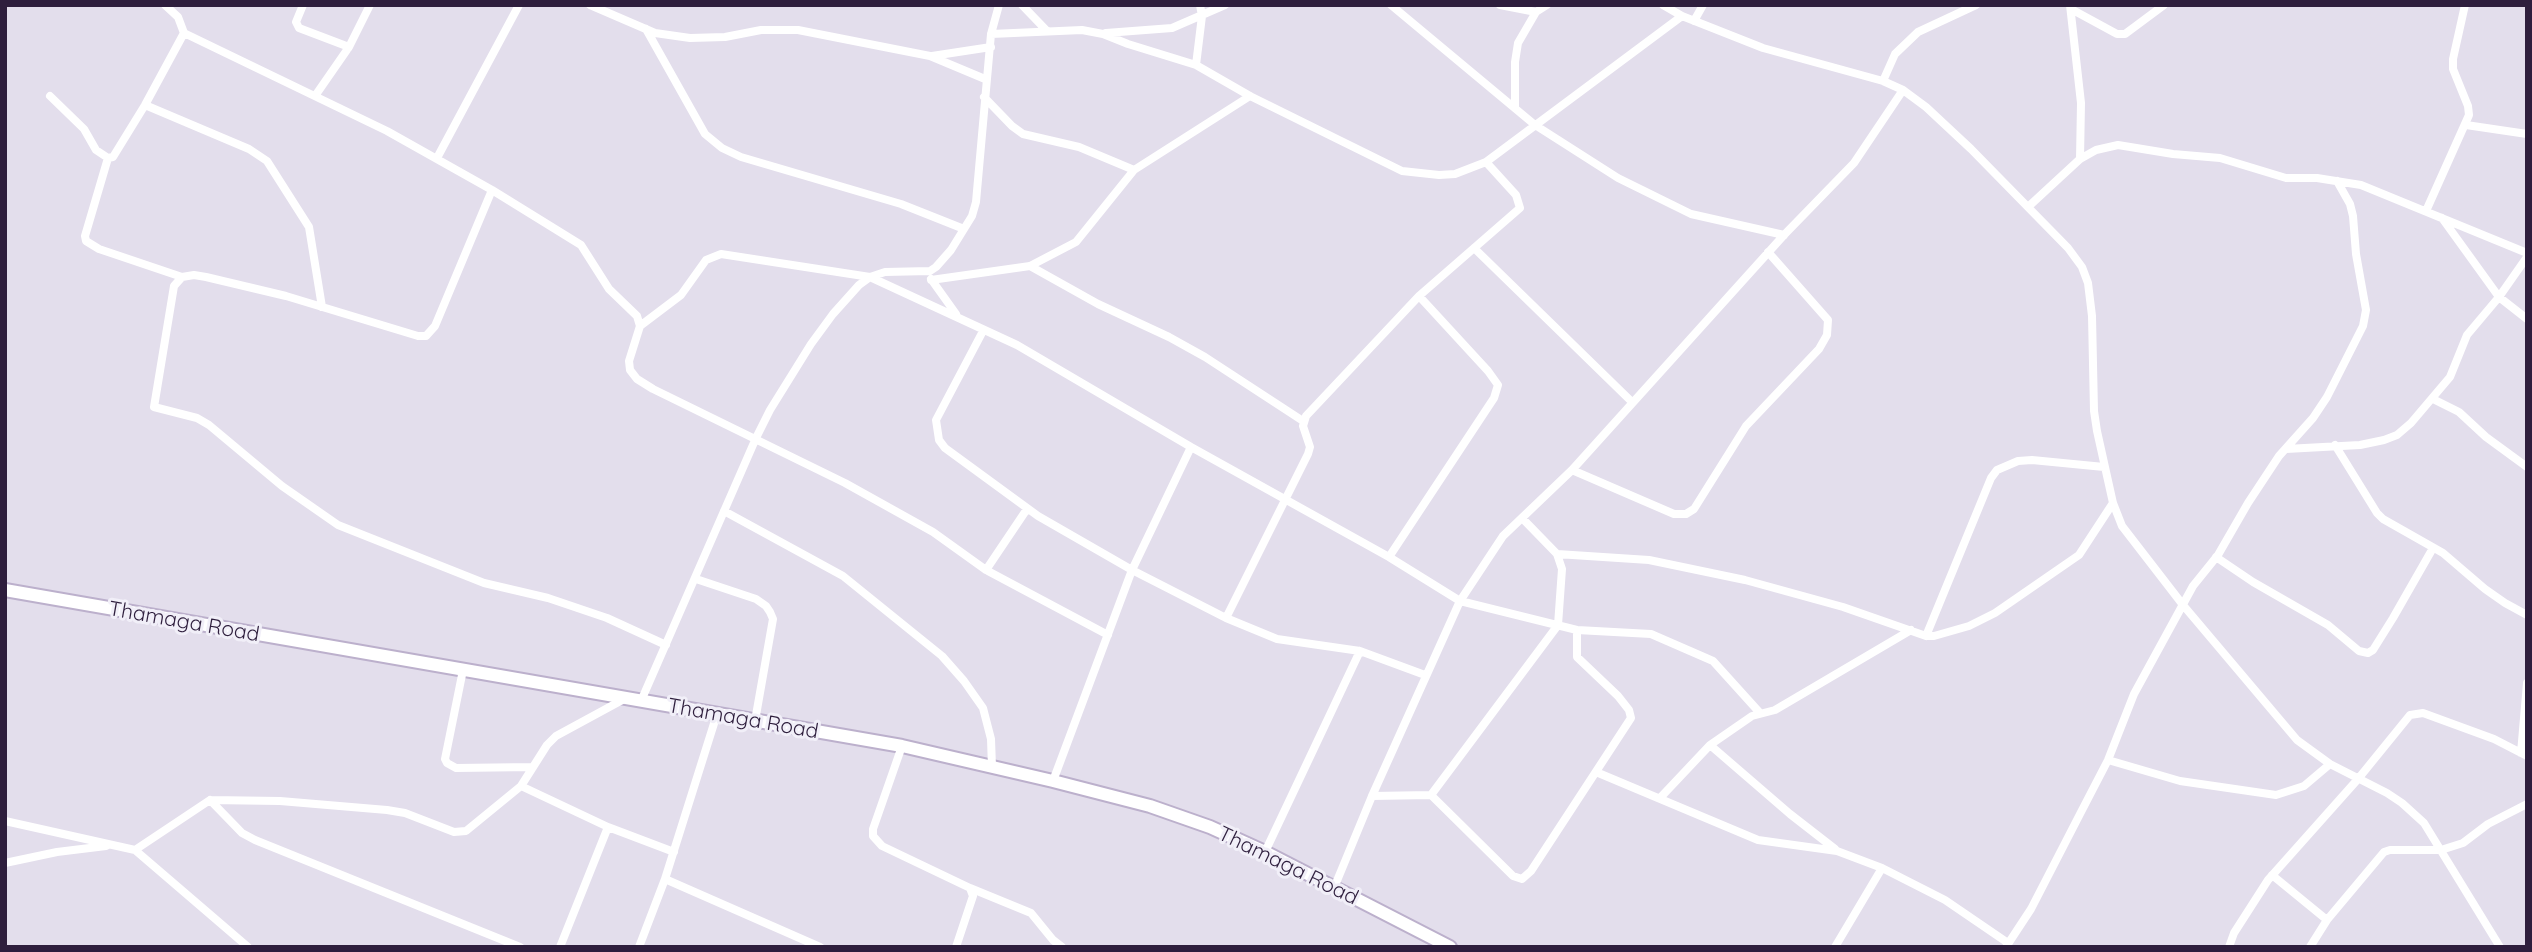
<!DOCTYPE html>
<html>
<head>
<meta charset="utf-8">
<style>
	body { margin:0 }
	#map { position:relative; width:2532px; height:952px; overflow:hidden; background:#e3deec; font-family:Quicksand,sans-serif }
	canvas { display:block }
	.frame { position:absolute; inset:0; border:7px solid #2e1e3d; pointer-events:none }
</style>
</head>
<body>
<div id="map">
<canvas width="2532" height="952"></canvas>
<div class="frame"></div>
</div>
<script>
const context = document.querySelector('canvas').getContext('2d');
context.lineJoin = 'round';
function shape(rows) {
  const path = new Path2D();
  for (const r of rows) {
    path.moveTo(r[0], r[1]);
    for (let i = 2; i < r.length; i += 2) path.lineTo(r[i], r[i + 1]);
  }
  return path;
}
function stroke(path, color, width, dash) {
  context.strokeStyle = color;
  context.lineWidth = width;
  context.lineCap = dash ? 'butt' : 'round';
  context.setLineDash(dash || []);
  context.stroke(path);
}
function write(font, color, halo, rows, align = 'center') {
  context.font = font + ' Quicksand,sans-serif';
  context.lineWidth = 6;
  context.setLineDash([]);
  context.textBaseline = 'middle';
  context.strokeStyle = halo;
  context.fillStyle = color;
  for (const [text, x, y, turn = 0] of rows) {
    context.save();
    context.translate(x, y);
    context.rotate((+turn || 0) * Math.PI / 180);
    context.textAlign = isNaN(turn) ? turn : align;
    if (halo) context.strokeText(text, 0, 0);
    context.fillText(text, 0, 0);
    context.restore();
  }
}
const street = shape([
	[165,5,178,17,184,33,145,105,113,157,108,158,85,236,86,241,99,249,182,277],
	[303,5,296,22,299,28,349,47],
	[590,5,655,33,690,38,725,37,761,30,798,30,930,56,985,79],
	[1022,5,1047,31],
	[1391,5,1535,125,1618,178,1691,214,1784,235],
	[1500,5,1536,12],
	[1663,5,1682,16,1763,48,1883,81,1903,90,1926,107,1971,149,2068,248,2082,267,2088,283,2092,316,2094,411,2097,431,2113,503,2122,526,2183,605,2297,740,2330,764,2387,793,2402,803,2424,823,2500,947],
	[2070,5,2081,103,2080,159],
	[2071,9,2117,34,2125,34,2164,5],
	[1694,21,1703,5],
	[646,29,705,134,722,148,741,157,901,204,964,229],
	[184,33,387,131,492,190,581,245,609,289,637,316,640,326,629,361,630,370,637,379,653,389,845,483,933,532,986,570,1108,635],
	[1106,33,1172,28,1225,5],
	[991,34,1082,30,1103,34,1128,44,1196,65,1250,96,1402,171,1439,175,1455,174,1486,162,1682,16],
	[932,56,991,47],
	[1196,65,1202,16,1200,5],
	[1883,81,1895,54,1918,32,1976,5],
	[50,96,84,129,96,150,108,158],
	[315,96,349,47,370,5],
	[984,97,1012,126,1023,134,1079,147,1134,170],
	[145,105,249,149,267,161,309,227,322,307],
	[1515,108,1515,62,1518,43,1536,12,1547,5],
	[2466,125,2527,134],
	[437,158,519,5],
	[492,190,435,326,426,336,418,336,286,296,206,277,194,275,182,277,174,286,154,407,197,418,209,425,282,486,338,525,484,583,548,598,607,618,666,645],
	[2028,207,2080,159,2096,150,2118,145,2173,154,2220,158,2286,178,2317,178,2361,185,2527,253],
	[2426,211,2469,115,2468,106,2453,69,2453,59,2465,5],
	[2442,218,2499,297,2527,319],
	[1474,248,1632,402],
	[1030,266,1098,304,1169,337,1205,357,1303,421],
	[931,279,956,314],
	[931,280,1030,266,1076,242,1134,170,1250,96],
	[640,326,681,295,706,260,721,254,870,277,1017,345,1191,447,1389,557,1460,601,1577,630,1651,634,1713,661,1760,713],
	[983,331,936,420,939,440,945,448,1038,516,1132,570,1226,618,1277,639,1360,651,1425,675],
	[2433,399,2459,412,2486,437,2527,467],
	[2335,445,2377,513,2383,519,2443,553,2485,589,2505,603,2527,615],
	[2286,449,2360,445,2384,440,2397,435,2411,423,2450,377,2467,335,2499,297,2527,257],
	[1572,470,1674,514,1686,514,1694,509,1746,426,1819,349,1827,335,1828,320,1768,252],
	[724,511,843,576,942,656,964,681,983,708,991,739,992,767],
	[1557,554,1649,560,1745,580,1843,607,1926,636,1934,636,1969,626,1995,613,2079,555,2113,503],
	[1389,557,1494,398,1498,385,1488,371,1419,296],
	[2216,557,2253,582,2328,625,2359,651,2368,653,2373,650,2393,618,2433,548],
	[986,570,1027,509],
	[696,579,756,599,766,606,770,612,773,619,755,721],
	[1226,618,1308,454,1310,447,1303,426,1306,416,1419,296,1520,208,1516,195,1486,162],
	[1926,636,1991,478,1997,470,2018,461,2032,460,2104,467],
	[463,670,445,759,447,763,456,768,533,767],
	[641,701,756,438,770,410,811,344,833,314,859,285,870,277,885,272,930,271,936,267,951,250,972,216,976,202,991,34,999,5],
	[1710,745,1790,814,1835,849],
	[902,746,873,829,873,836,882,846,970,888,973,896,956,947],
	[2521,753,2527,683],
	[2108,760,2180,781,2276,795,2304,786,2330,764],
	[1596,772,1758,840,1837,851,1882,868,1945,900,2008,943],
	[1053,781,1132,570,1191,447],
	[521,786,608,827,674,852],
	[1431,795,1513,876,1522,879,1531,871,1631,718,1629,710,1618,696,1577,657,1577,630],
	[1372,796,1431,795,1558,625,1562,569,1557,554,1522,518],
	[1660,798,1710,745,1752,716,1775,710,1911,630],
	[210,800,242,833,255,840,520,947],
	[5,821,135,850,248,947],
	[135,850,210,800,280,801,387,810,405,813,454,832,466,831,521,786,547,745,556,736,626,698],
	[1265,852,1360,651],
	[5,863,57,852,106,846],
	[2272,875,2327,920],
	[665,879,820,947],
	[970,888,1031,913,1053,940,1062,947],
	[1334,888,1372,796,1460,601,1503,536,1572,470,1784,235,1854,163,1903,90],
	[560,947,608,827],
	[639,947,665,879,717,714],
	[1835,947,1882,868],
	[2006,947,2031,909,2080,814,2108,760,2134,694,2193,586,2218,555,2248,503,2279,456,2313,418,2327,397,2363,326,2366,310,2356,254,2353,216,2350,204,2337,181],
	[2229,947,2234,933,2268,880,2358,779,2410,715,2423,713,2494,739,2527,756],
	[2310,947,2327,920,2384,852,2390,850,2441,850,2463,843,2488,824,2527,804]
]);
const secondary = shape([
	[5,590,902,746,1053,781,1150,806,1210,827,1265,852,1450,947]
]);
const streetNames = [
	["Thamaga Road",184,622,10],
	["Thamaga Road",743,719,10],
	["Thamaga Road",1288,866,26]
];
stroke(secondary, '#bcb0cc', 16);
stroke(street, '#fff', 8);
stroke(secondary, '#fff', 12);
write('21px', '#2e1e3d', '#f1eff8', streetNames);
</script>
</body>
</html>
